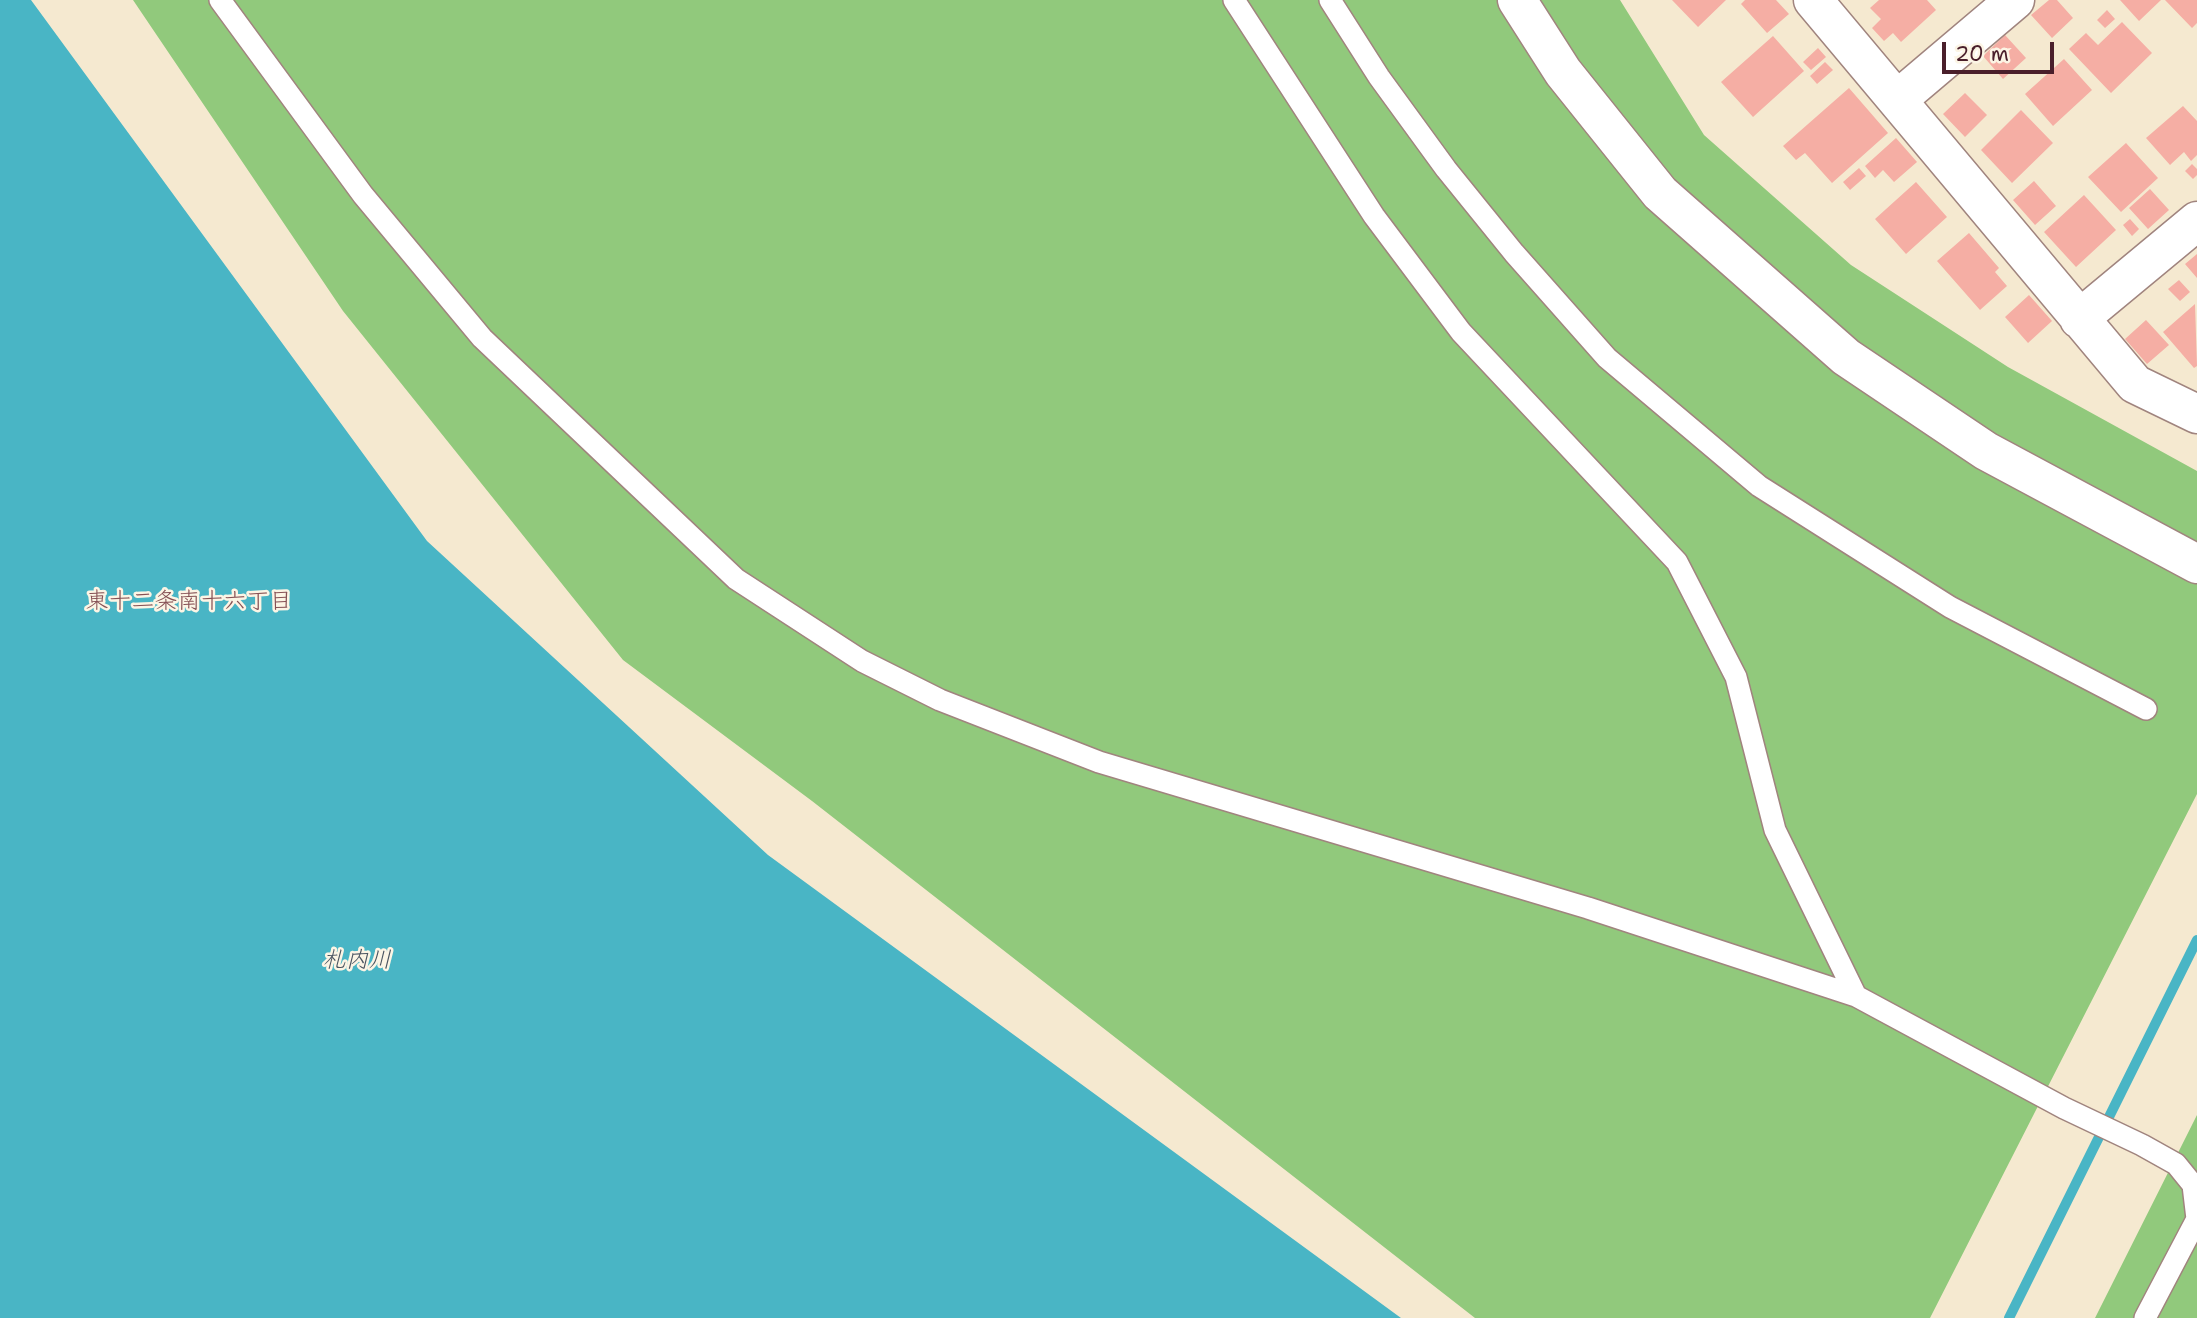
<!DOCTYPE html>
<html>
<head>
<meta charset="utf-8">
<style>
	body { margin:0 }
	#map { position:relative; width:2197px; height:1318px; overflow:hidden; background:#f5e9d0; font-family:"Shantell Sans",sans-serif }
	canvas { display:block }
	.scale { position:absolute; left:1942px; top:42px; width:112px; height:32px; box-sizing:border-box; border:4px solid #4a1f2b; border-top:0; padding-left:9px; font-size:21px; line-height:24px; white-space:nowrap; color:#4a1f2b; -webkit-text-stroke:5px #fcf5e5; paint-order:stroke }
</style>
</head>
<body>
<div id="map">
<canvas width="2197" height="1318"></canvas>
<div class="scale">20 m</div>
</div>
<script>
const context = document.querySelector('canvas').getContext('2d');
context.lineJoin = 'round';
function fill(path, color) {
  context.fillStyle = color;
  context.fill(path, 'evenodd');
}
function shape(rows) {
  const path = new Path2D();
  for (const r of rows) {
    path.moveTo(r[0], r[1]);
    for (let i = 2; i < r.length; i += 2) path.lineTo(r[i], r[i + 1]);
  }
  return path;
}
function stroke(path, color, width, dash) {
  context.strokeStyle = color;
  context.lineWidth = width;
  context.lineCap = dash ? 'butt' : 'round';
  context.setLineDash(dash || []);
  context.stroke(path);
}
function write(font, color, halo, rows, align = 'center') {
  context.font = font + ' "Shantell Sans","Klee One",sans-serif';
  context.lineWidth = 5;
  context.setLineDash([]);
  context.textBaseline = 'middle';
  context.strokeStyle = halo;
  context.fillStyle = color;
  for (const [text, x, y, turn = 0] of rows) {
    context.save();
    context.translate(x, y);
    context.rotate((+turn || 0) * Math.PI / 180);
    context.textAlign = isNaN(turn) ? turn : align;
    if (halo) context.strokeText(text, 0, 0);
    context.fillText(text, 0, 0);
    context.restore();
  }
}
const green = shape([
	[133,0,1620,0,1704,135,1851,265,2008,367,2197,471,2197,794,1930,1318,1475,1318,812,801,623,660,343,311],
	[2197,1115,2197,1318,2095,1318]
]);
const water = shape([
	[0,0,31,0,427,541,768,855,1401,1318,0,1318]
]);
const stream = shape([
	[2009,1318,2197,940]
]);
const building = shape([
	[1672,0,1726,0,1698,27],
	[1745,0,1776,0,1789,14,1767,33,1741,4],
	[1879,0,1927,0,1936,10,1901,42,1893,33,1884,41,1872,28,1881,19,1870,8],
	[2049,0,2057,0,2073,18,2052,38,2031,15],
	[2120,0,2161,0,2139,21],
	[2165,0,2197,0,2197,23,2192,28],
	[2107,10,2115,19,2105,28,2097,20],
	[2122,22,2152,53,2111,93,2069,49,2086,33,2098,45],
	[2005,35,2026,58,2003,79,1983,56],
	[1773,36,1804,71,1753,117,1721,82],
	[1818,48,1826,57,1811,70,1803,62],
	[2064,59,2092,90,2053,126,2025,94],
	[1825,62,1833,70,1817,84,1810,76],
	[1849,88,1888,133,1832,183,1805,153,1796,160,1783,146],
	[1965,93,1987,115,1965,137,1943,114],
	[2183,106,2197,121,2197,155,2191,161,2184,152,2170,165,2146,138],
	[2021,110,2053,143,2012,183,1981,150],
	[1896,138,1917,162,1894,182,1883,170,1875,178,1865,166],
	[2126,143,2158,178,2121,212,2088,177],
	[2192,164,2197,169,2197,175,2193,179,2185,171],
	[1859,168,1866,176,1850,190,1843,182],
	[2034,181,2056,206,2035,225,2013,200],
	[1916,182,1947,217,1906,254,1875,219],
	[2150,189,2169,210,2148,229,2129,208],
	[2084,195,2116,230,2076,267,2044,232],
	[2130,219,2139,229,2132,236,2123,225],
	[1969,233,1999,268,1995,272,2007,286,1980,310,1937,261],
	[2197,254,2197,278,2185,264],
	[2179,280,2190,292,2180,301,2168,289],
	[2029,295,2052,321,2028,343,2005,317],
	[2195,304,2197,366,2194,368,2163,332],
	[2146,320,2169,345,2147,364,2125,339]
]);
const lane = shape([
	[220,0,363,195,482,338,736,579,862,661,940,700,1099,762,1588,908,1856,996,2064,1108,2142,1145,2176,1164,2193,1185,2197,1219,2145,1318],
	[1234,0,1374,216,1461,332,1677,562,1736,677,1775,830,1856,996],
	[1330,0,1379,77,1446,169,1514,253,1607,358,1759,486,1950,607,2146,709]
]);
const street = shape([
	[1517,0,1563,72,1660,193,1846,357,1986,451,2197,564],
	[1813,0,2135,384,2197,414],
	[1897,100,2015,0],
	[2079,319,2197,221]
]);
const neighbourhoodNames = [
	["東十二条南十六丁目",189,602]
];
const waterNames = [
	["札内川",357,961]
];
fill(green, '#91c97c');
fill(water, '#49b5c5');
stroke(stream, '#49b5c5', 10);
fill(building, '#f5aea4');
stroke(lane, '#a0847e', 24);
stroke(street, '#a0847e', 41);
stroke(lane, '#fff', 21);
stroke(street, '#fff', 38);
write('23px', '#865155', '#fcf5e5', neighbourhoodNames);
write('italic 23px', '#4a5461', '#fcf5e5', waterNames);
</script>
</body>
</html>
